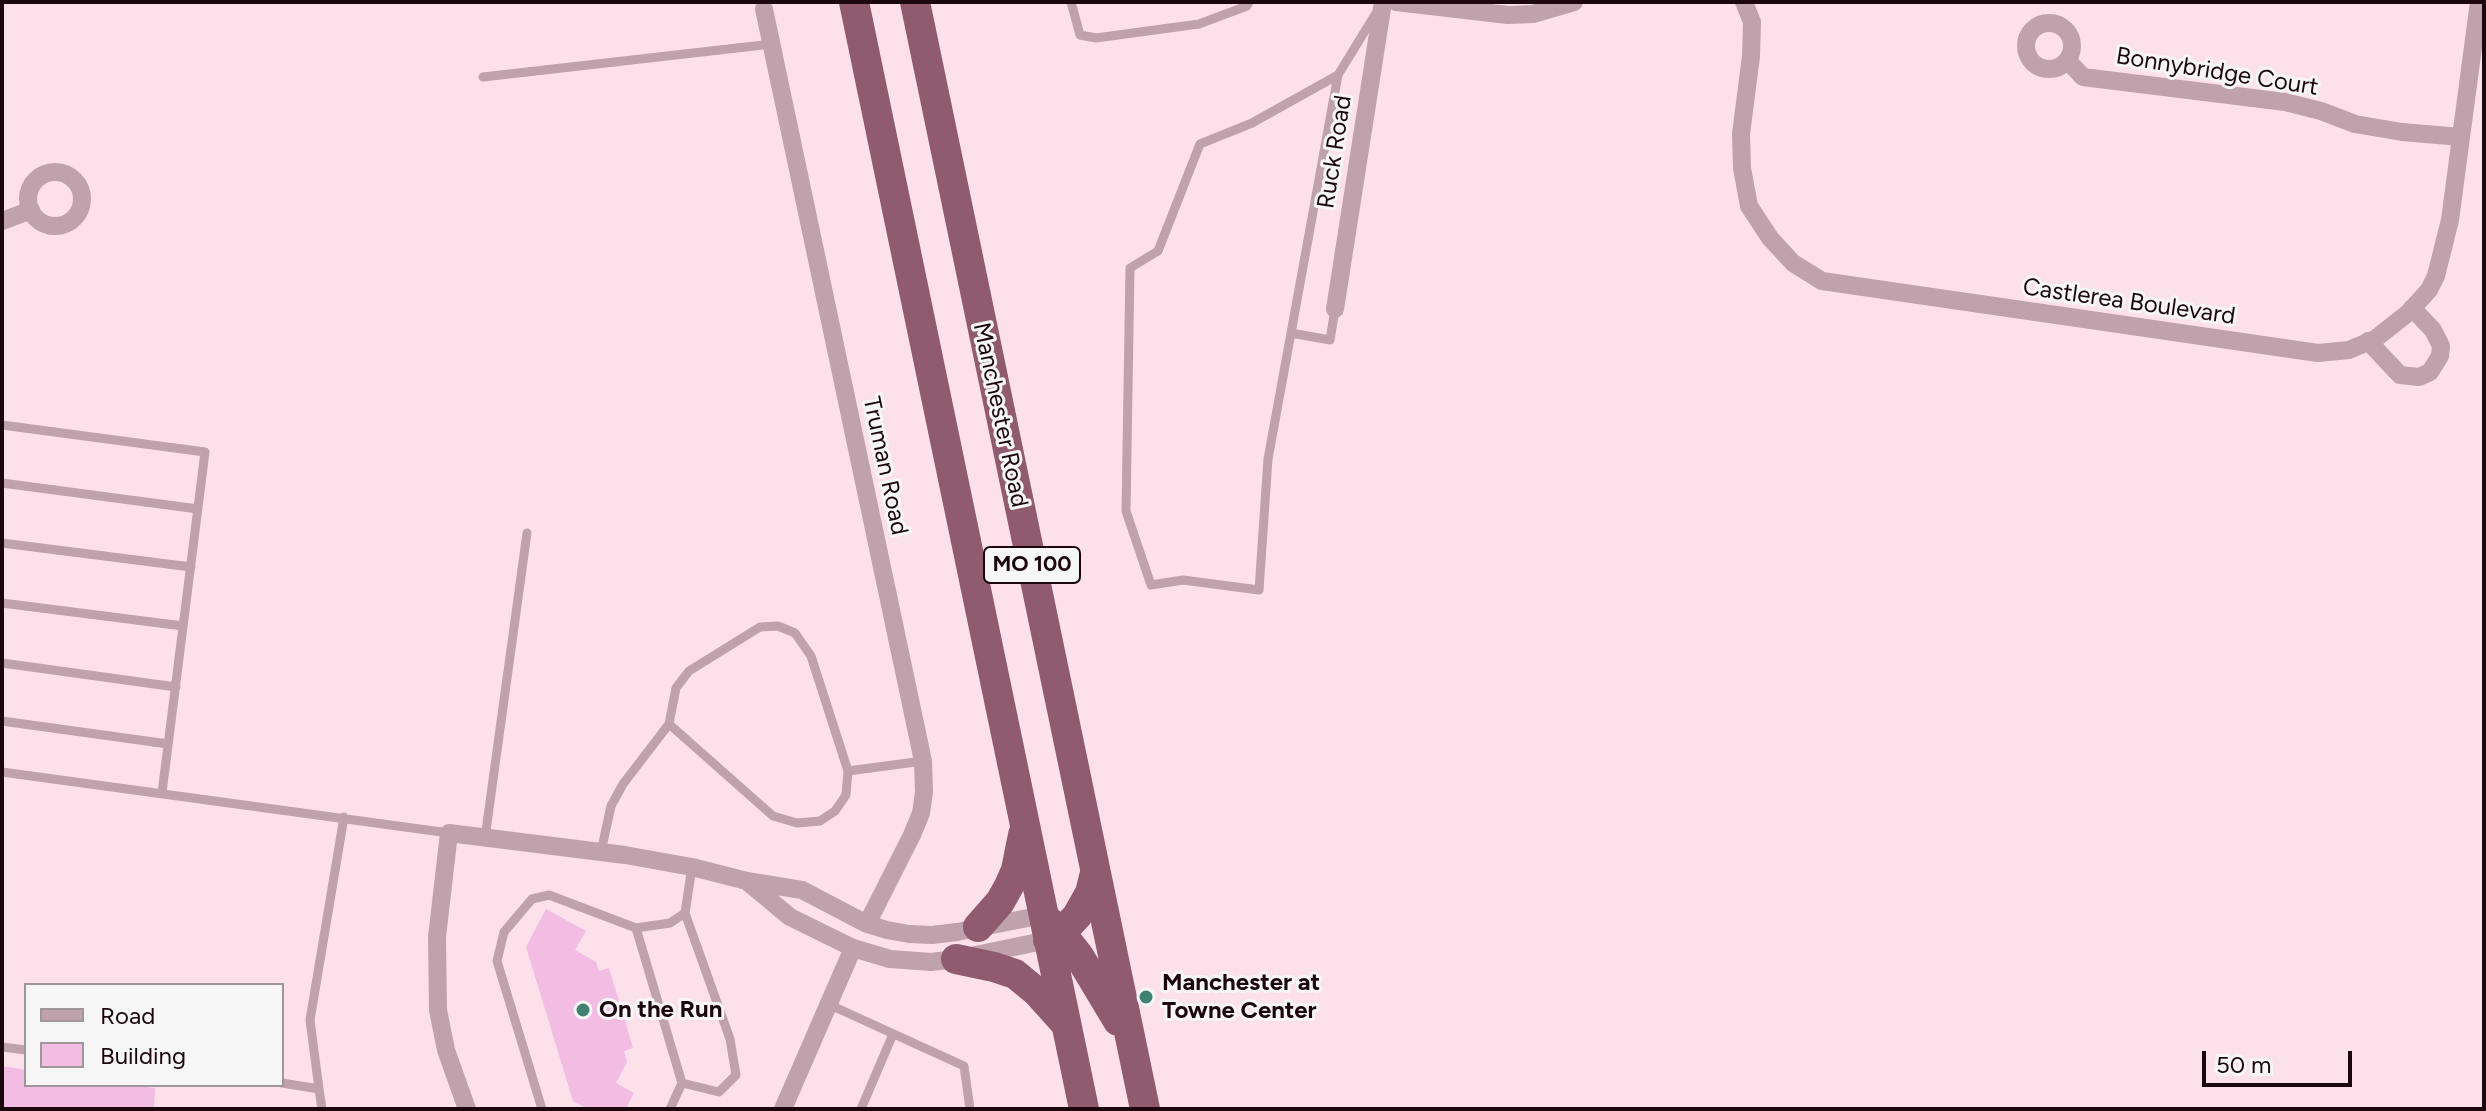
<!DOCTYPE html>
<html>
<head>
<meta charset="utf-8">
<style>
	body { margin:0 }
	#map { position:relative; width:2486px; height:1111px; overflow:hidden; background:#fce1ea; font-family:Figtree,sans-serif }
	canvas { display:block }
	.frame { position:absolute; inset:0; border:4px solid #1c070f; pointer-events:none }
	.legend { position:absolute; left:24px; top:983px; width:260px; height:104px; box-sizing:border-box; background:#f6f6f6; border:2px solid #9f969a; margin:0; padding:10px 14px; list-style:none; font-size:24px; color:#1c070f }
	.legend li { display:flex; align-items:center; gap:16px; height:40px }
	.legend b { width:40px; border:2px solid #9f969a }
	.scale { position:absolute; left:2202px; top:1051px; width:150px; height:36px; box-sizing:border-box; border:4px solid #1c070f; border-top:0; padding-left:10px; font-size:24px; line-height:28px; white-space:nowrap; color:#1c070f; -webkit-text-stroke:6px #f6f6f6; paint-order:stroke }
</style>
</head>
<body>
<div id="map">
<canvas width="2486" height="1111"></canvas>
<div class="frame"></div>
<ul class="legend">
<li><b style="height:10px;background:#bfa2ab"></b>Road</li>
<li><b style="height:22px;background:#f2bce3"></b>Building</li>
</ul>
<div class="scale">50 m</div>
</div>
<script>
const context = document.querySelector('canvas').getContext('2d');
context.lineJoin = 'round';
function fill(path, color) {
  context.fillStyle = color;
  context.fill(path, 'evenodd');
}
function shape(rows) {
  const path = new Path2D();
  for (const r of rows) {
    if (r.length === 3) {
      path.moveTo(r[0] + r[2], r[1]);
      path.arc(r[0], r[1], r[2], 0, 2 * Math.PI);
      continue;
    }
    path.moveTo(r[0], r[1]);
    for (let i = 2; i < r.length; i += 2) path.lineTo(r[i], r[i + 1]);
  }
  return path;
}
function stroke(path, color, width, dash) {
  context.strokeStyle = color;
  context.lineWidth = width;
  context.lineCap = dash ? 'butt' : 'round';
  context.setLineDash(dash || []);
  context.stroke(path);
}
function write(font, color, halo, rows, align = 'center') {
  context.font = font + ' Figtree,sans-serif';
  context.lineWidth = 6;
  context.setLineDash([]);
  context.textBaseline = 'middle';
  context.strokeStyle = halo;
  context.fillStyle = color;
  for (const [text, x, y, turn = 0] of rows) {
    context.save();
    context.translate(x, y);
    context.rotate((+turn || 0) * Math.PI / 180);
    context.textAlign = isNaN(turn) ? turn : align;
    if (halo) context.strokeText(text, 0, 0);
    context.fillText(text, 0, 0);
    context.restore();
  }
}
const building = shape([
	[546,909,586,931,575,950,596,962,599,971,609,968,633,1048,624,1051,627,1062,616,1083,634,1093,626,1109,588,1109,573,1101,526,947],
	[2,1066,26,1070,26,1085,133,1085,155,1088,154,1109,2,1109]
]);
const service = shape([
	[1071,2,1080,35,1096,38,1199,24,1247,6,1249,2],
	[1338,75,1376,13],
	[483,77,772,44],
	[1291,333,1268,459,1259,590,1183,580,1151,585,1126,511,1130,268,1158,251,1200,144,1252,123,1338,75,1291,333,1330,340,1335,309],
	[2,425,205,452,162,793],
	[2,483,198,509],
	[2,543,191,567],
	[2,603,183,626],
	[2,663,176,687],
	[2,721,168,744],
	[848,771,923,761],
	[2,772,449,833],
	[485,838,527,533],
	[601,852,611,806,623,784,669,724,676,688,689,671,760,627,778,626,795,633,811,656,848,771,846,795,835,811,820,821,797,823,773,816,669,724],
	[636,928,682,1083,670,1109],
	[828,1004,964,1066,970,1109],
	[2,1047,26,1050],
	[282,1083,319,1089,322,1109],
	[682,1083,719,1092,736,1075,730,1039,685,913],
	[319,1089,310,1020,344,817],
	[542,1109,497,961,504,932,532,899,549,895,636,928,670,923,685,913,692,867],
	[861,1109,893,1034]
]);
const minor = shape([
	[1396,2,1508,15,1533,14,1574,2],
	[1744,2,1752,22,1751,56,1741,134,1742,168,1749,206,1770,238,1793,263,1822,281,2318,353,2349,350,2375,339,2408,313,2429,290,2436,276,2450,220,2479,2],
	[764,9,923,761,924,792,921,813,912,835,867,924],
	[2049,46,23],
	[2067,60,2083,77,2285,102,2321,111,2355,124,2402,132,2461,137],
	[55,199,27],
	[2,221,31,210],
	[1335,309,1383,2],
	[2368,341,2400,375,2419,377,2430,372,2440,356,2441,346,2433,330,2412,308],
	[749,883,790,917,853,948,890,959,931,962,956,959,1048,940],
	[467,1109,446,1050,438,1010,437,937,449,833,625,855,692,867,747,881,802,890,867,924,887,930,909,934,932,935,957,932,1043,915],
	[783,1109,853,948]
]);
const trunk = shape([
	[854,2,1084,1109],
	[915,2,1145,1109],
	[1044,917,1061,933,1079,956,1118,1021],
	[978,927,1000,902,1009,886,1016,870,1023,835],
	[1048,940,1061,933,1077,916,1090,893,1095,873],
	[956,959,994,967,1015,974,1037,992,1064,1022]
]);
const markers = [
	[1146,997,8,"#408172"],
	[583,1010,8,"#408172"]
];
const shields = [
	[1032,565,96]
];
const shieldNames = [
	["MO 100",1032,565]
];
const streetNames = [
	["Bonnybridge Court",2217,72,9],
	["Ruck Road",1335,152,-81],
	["Castlerea Boulevard",2129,302,8],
	["Manchester Road",1000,415,78],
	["Truman Road",885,466,78]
];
const poiNames = [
	["Manchester at",1162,983],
	["Towne Center",1162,1011],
	["On the Run",599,1010]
];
fill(building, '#f2bce3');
stroke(service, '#bfa2ab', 9);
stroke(minor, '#bfa2ab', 18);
stroke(trunk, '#905b6e', 30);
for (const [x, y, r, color] of markers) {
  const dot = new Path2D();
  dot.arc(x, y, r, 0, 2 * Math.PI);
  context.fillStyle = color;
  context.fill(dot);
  stroke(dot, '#f6f6f6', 3);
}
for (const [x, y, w] of shields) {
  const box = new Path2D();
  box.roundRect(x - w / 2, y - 18, w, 36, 6);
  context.fillStyle = '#f6f6f6';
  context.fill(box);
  stroke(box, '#1c070f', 2);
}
write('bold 22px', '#1c070f', null, shieldNames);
write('24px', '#1c070f', '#f6f6f6', streetNames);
write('bold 24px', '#1c070f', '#f6f6f6', poiNames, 'left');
</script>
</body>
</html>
